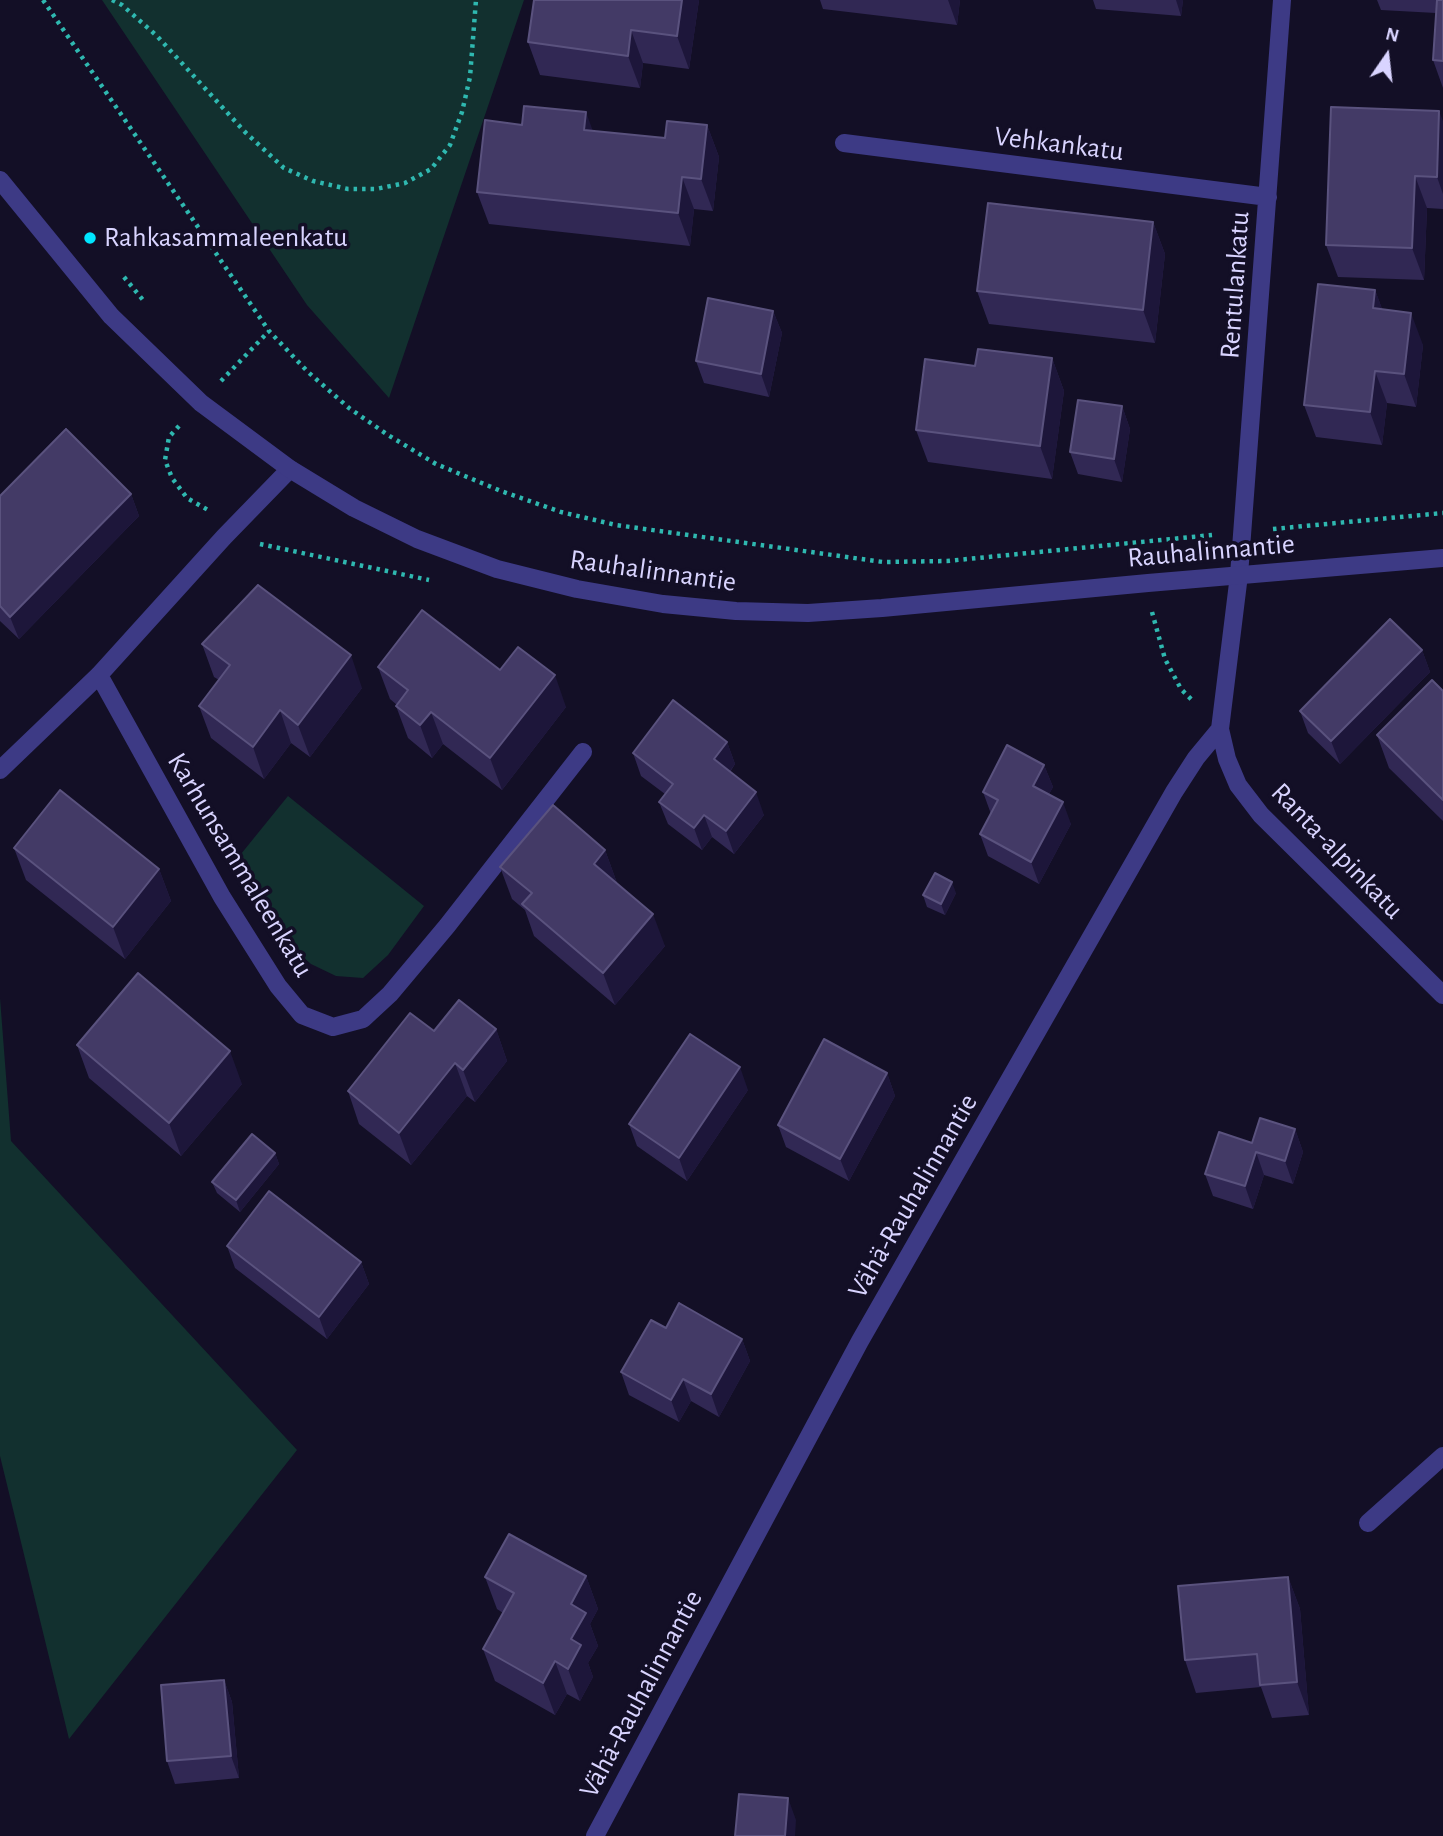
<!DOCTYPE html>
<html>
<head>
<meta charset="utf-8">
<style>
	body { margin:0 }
	#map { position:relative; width:1443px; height:1836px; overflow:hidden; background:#130f26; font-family:"Alegreya Sans",sans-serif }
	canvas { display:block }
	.north { position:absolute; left:1352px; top:21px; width:70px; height:70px; -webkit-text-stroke:5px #130f26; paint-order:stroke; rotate:14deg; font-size:19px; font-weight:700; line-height:28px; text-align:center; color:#d9d4ff }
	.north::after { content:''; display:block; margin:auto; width:24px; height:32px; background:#d9d4ff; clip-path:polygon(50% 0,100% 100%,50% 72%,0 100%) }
</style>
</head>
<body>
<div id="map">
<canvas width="1443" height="1836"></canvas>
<div class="north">N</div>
</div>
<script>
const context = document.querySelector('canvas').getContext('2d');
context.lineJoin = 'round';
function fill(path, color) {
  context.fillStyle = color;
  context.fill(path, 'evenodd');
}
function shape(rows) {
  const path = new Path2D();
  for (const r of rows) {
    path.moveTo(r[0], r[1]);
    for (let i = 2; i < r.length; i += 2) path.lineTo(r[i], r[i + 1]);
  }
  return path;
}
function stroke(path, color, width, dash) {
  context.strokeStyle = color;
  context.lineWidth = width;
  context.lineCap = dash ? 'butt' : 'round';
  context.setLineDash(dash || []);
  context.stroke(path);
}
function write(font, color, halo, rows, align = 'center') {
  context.font = font + ' "Alegreya Sans",sans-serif';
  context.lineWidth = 7;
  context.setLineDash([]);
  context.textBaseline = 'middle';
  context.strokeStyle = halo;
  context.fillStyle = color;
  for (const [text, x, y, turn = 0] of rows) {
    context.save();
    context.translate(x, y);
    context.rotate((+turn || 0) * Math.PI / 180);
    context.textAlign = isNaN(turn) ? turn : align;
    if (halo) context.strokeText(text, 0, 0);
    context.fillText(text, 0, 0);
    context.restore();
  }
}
const green = shape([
	[102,0,524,0,389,398,307,305],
	[288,796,424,906,388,955,363,978,336,976,311,964,287,943,241,854],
	[0,998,11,1141,297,1450,69,1739,0,1456]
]);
const path = shape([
	[43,0,269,331,308,372,349,408,388,435,436,464,501,491,561,512,616,525,883,562,947,561,1212,535],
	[112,0,122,5,157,36,245,132,284,168,313,181,348,189,376,189,405,183,431,169,450,145,462,112,470,77,476,0],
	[124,277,143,300],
	[221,381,269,331],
	[179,426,169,437,165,460,172,478,187,498,208,510],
	[1273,529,1443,513],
	[260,544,429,580],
	[1152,612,1165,659,1181,689,1193,701]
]);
const minor = shape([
	[844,143,1268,197],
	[99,675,222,897,278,986,302,1015,333,1027,363,1019,390,994,447,926,583,752],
	[1220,729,1227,759,1238,785,1261,815,1443,995],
	[0,770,99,675,224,537,290,469],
	[1368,1523,1443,1456],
	[595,1836,860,1341,1174,792,1196,758,1220,729,1239,575,1282,0]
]);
const tertiary = shape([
	[0,180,111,316,201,403,290,469,354,508,417,539,497,569,577,589,663,604,736,611,808,613,882,608,1148,583,1443,558]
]);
const wall = shape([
	[534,0,699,0,689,69,643,63,640,88,540,75,528,42],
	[820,0,960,0,957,25,823,9],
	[1093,0,1183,0,1181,16,1096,9],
	[1377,0,1443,0,1443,88,1433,60,1436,13,1381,10],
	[1443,121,1443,209,1427,208,1424,280,1338,277,1326,245],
	[522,125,665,138,707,125,719,157,713,211,694,209,690,246,489,224,477,192],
	[1153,222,1165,254,1155,343,989,324,977,291],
	[1375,290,1382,309,1423,345,1416,407,1387,403,1382,445,1316,437,1304,405],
	[773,311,782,333,769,397,704,383,696,361],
	[1052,358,1064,391,1052,479,928,462,916,430],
	[1122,406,1130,429,1122,482,1078,474,1070,452],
	[131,494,139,516,19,639,0,621,0,496],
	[202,644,362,688,310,757,291,743,264,779,211,738,199,706,219,680,214,677],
	[1422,650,1430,672,1340,764,1308,733,1300,711],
	[378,667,500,670,566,707,502,790,443,744,432,758,408,738,396,706,397,705,390,699],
	[1443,691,1443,821,1389,768,1377,735],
	[727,742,735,764,730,772,764,815,734,854,712,837,702,850,668,824,659,802,665,794,641,776,633,753],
	[1044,765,1053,787,1049,794,1071,824,1039,884,988,856,980,834,991,814,983,792],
	[14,848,159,869,171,901,125,959,26,880],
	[605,850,617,883,665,946,615,1005,534,936,525,910,512,899,500,867],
	[956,893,945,915,927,907,923,895],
	[496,1029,507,1061,475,1102,467,1096,411,1165,359,1124,348,1091,434,1031],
	[77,1045,242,1084,181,1156,89,1078],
	[887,1073,895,1096,849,1181,786,1147,778,1125],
	[748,1090,687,1181,637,1146,629,1124],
	[1295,1129,1303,1152,1293,1184,1264,1175,1253,1209,1213,1196,1205,1174,1252,1143],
	[275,1153,279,1164,240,1212,217,1193,212,1182],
	[227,1246,361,1262,369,1284,327,1339,235,1268],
	[666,1328,742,1339,750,1361,719,1417,691,1401,679,1422,629,1395,621,1372],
	[586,1576,598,1609,590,1624,598,1646,588,1663,593,1677,580,1701,567,1694,555,1715,495,1681,483,1649,503,1613,497,1609,485,1577],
	[1288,1577,1300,1609,1309,1715,1272,1718,1261,1687,1196,1693,1185,1660],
	[224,1680,232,1702,239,1778,175,1784,167,1761]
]);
const shadedWall = shape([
	[682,0,699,0,689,69,677,36],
	[948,0,960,0,957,25],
	[1176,0,1183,0,1181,16],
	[631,30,643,63,640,88,628,56],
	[1439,111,1443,121,1443,194,1437,177],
	[586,112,598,145,584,130],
	[707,125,719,157,713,211,701,179],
	[1415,176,1427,208,1424,280,1412,248],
	[682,177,694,209,690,246,678,213],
	[1153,222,1165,254,1155,343,1143,310],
	[1375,290,1387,322,1373,308],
	[773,311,782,333,769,397,761,374],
	[1411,313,1423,345,1416,407,1404,374],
	[1052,358,1064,391,1052,479,1040,446],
	[1375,371,1387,403,1382,445,1370,412],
	[1122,406,1130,429,1122,482,1114,459],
	[131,494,139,516,19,639,10,617],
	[1422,650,1430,672,1340,764,1331,741],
	[351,655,362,688,310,757,298,725],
	[555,675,566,707,502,790,490,758],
	[280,710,291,743,264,779,253,747],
	[431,712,443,744,432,758,420,725],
	[727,742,735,764,722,782,714,759],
	[1044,765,1053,787,1041,808,1033,786],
	[756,792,764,815,734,854,726,831],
	[1063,802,1071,824,1039,884,1031,862],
	[704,815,712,837,702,850,694,828],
	[605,850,617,883,606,896,594,864],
	[159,869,171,901,125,959,113,927],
	[952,882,956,893,945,915,941,904],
	[653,914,665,946,615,1005,603,973],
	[496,1029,507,1061,475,1102,463,1070],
	[230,1051,242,1084,181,1156,169,1123],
	[455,1063,467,1096,411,1165,399,1133],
	[740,1067,748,1090,687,1181,679,1158],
	[887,1073,895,1096,849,1181,840,1159],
	[1295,1129,1303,1152,1293,1184,1285,1161],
	[1256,1152,1264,1175,1253,1209,1245,1186],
	[275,1153,279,1164,240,1212,236,1200],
	[361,1262,369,1284,327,1339,319,1317],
	[742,1339,750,1361,719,1417,711,1394],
	[683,1379,691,1401,679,1422,671,1400],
	[586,1576,598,1609,590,1624,598,1646,588,1663,593,1677,580,1701,568,1669,571,1639,571,1604],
	[1288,1577,1300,1609,1309,1715,1297,1682],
	[555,1661,567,1694,555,1715,543,1683],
	[224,1680,232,1702,239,1778,231,1756],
	[788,1798,796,1820,795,1836,785,1836]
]);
const building = shape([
	[534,0,682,0,677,36,631,30,628,56,528,42,534,0],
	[1437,0,1443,0,1443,61,1433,60,1437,0],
	[524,106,586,112,584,130,665,138,667,121,707,125,701,179,682,177,678,213,477,192,485,120,522,125,524,106],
	[1331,107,1439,111,1437,177,1415,176,1412,248,1326,245,1331,107],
	[988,203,1153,222,1143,310,977,291,988,203],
	[1318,284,1375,290,1373,308,1411,313,1404,374,1375,371,1370,412,1304,405,1318,284],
	[708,298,773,311,761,374,696,361,708,298],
	[978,349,1052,358,1040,446,916,430,925,359,975,366,978,349],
	[1078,400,1122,406,1114,459,1070,452,1078,400],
	[66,429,131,494,10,617,0,606,0,496,66,429],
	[258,585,351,655,298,725,280,710,253,747,199,706,230,665,202,644,258,585],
	[422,610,500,670,518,647,555,675,490,758,431,712,420,725,396,706,408,690,378,667,422,610],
	[1390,619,1422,650,1331,741,1300,711,1390,619],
	[1432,680,1443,691,1443,800,1377,735,1432,680],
	[673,700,727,742,714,759,756,792,726,831,704,815,694,828,659,802,673,784,633,753,673,700],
	[1007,745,1044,765,1033,786,1063,802,1031,862,980,834,998,800,983,792,1007,745],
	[60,790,159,869,113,927,14,848,60,790],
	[553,805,605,850,594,864,653,914,603,973,522,904,532,893,500,867,553,805],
	[935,873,952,882,941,904,923,895,935,873],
	[138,973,230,1051,169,1123,77,1045,138,973],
	[459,1000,496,1029,463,1070,455,1063,399,1133,348,1091,410,1013,434,1031,459,1000],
	[690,1034,740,1067,679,1158,629,1124,690,1034],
	[824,1039,887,1073,840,1159,778,1125,824,1039],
	[1260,1118,1295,1129,1285,1161,1256,1152,1245,1186,1205,1174,1219,1132,1252,1143,1260,1118],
	[252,1134,275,1153,236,1200,212,1182,252,1134],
	[269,1191,361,1262,319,1317,227,1246,269,1191],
	[679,1303,742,1339,711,1394,683,1379,671,1400,621,1372,651,1320,666,1328,679,1303],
	[509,1534,586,1576,571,1604,586,1613,571,1639,581,1645,568,1669,555,1661,543,1683,483,1649,514,1593,485,1577,509,1534],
	[1288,1577,1297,1682,1260,1685,1257,1654,1185,1660,1178,1586,1288,1577],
	[224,1680,231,1756,167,1761,161,1685,224,1680],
	[739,1794,788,1798,785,1836,735,1836,739,1794]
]);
const markers = [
	[90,238,7,"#00e5ff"]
];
const streetNames = [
	["Vehkankatu",1059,144,7],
	["Rentulankatu",1235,285,-86],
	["Rauhalinnantie",1211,551,-5],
	["Rauhalinnantie",653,571,8],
	["Ranta-alpinkatu",1337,851,46],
	["Karhunsammaleenkatu",240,865,59],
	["Vähä-Rauhalinnantie",913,1196,-60],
	["Vähä-Rauhalinnantie",641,1694,-62]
];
const poiNames = [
	["Rahkasammaleenkatu",104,238]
];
fill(green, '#12302f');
stroke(path, '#2fb8b0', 4.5, [3.5, 5]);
stroke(minor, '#3d3a85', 18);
stroke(tertiary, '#3d3a85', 18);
fill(wall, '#312854');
fill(shadedWall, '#1d163a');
fill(building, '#433a66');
stroke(building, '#5a527e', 2);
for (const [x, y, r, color] of markers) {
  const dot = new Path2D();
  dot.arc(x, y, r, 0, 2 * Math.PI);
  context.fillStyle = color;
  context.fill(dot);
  stroke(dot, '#130f26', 2.5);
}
write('28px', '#d9d4ff', '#130f26', streetNames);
write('28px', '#d9d4ff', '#130f26', poiNames, 'left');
</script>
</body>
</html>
